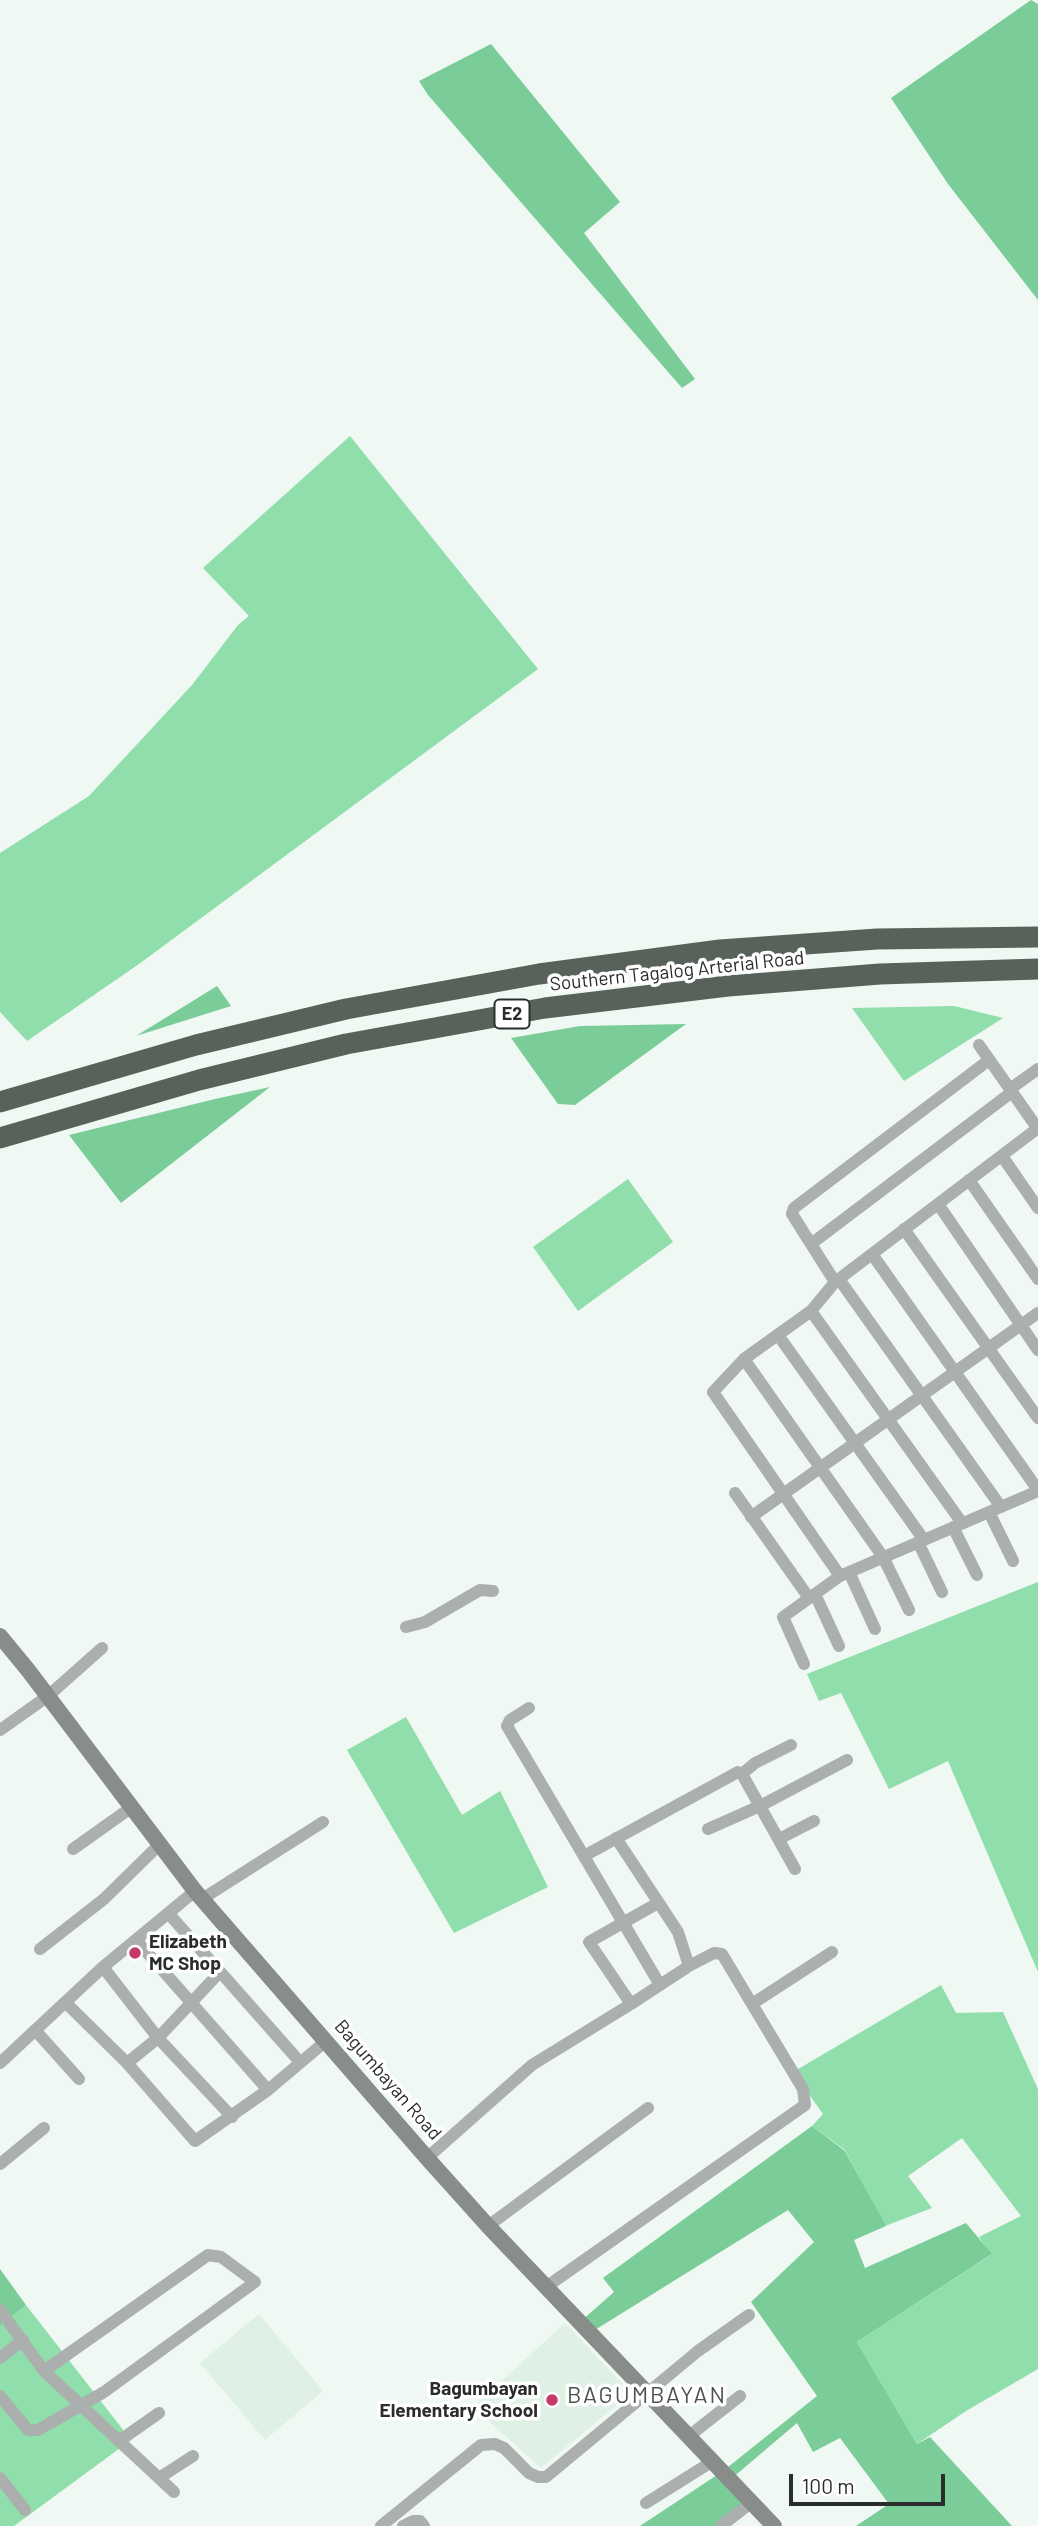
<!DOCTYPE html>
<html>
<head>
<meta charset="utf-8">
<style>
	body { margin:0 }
	#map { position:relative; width:1038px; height:2526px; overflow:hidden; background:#eff8f2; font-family:Barlow,sans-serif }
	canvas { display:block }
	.scale { position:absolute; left:789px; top:2474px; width:156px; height:32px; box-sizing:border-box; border:4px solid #2a2d2b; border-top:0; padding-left:9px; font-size:21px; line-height:24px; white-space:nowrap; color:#2a2d2b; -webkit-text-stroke:5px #fff; paint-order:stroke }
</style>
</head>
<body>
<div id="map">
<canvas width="1038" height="2526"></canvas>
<div class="scale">100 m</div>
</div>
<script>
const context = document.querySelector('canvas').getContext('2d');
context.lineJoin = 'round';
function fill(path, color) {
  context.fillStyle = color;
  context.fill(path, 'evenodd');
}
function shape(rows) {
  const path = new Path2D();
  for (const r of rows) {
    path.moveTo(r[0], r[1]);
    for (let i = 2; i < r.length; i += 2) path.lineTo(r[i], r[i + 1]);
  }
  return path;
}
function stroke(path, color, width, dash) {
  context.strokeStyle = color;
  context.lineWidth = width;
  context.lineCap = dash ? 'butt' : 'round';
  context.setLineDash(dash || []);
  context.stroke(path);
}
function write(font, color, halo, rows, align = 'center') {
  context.font = font + ' Barlow,sans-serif';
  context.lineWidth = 7;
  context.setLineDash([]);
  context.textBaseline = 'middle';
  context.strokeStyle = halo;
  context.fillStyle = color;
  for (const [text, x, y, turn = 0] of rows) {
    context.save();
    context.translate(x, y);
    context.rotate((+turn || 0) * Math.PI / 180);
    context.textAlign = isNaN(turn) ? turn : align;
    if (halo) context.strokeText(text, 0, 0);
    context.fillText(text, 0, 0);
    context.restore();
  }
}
const built = shape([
	[259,2314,323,2391,265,2440,200,2363],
	[565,2323,631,2393,541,2468,473,2407]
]);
const green = shape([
	[350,436,538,669,139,964,27,1041,0,1012,0,853,89,796,192,685,238,625,249,616,203,568],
	[954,1006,1003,1018,904,1081,852,1008],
	[628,1179,673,1242,578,1311,533,1247],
	[1038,1582,1038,1972,948,1761,889,1789,841,1693,819,1701,807,1674],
	[406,1717,462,1815,500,1791,548,1887,454,1933,347,1750],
	[941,1985,956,2013,1003,2012,1038,2089,1038,2369,966,2411,917,2444,857,2342,991,2255,979,2237,1021,2216,962,2138,908,2176,932,2208,885,2226,845,2150,812,2126,823,2114,793,2072],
	[26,2305,131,2440,14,2526,0,2526,0,2326]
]);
const forest = shape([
	[1031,0,1038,4,1038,300,948,184,891,98],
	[491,44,620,202,584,233,695,379,682,388,428,95,419,81],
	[217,986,231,1006,136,1036],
	[686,1024,575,1105,558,1104,511,1038,580,1026],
	[270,1087,121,1203,69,1135,215,1099],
	[812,2126,845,2151,886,2226,854,2240,865,2268,966,2223,992,2254,857,2342,917,2444,930,2437,1012,2526,856,2526,889,2504,840,2438,813,2452,797,2423,731,2479,752,2502,721,2526,640,2526,723,2471,817,2396,751,2302,814,2242,788,2210,590,2333,580,2322,614,2292,603,2278],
	[0,2269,26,2305,0,2326]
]);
const street = shape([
	[979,1045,1038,1129],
	[1010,1089,1038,1069],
	[1002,1156,1038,1208],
	[969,1180,1038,1279],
	[938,1204,1038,1350],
	[904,1229,1038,1418],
	[811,1244,1012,1092],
	[872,1254,1038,1490],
	[839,1279,1001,1507],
	[835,1282,792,1214,794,1208,989,1060],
	[811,1311,962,1523],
	[778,1335,924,1540],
	[744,1359,883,1557,909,1610],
	[735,1493,809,1598],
	[989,1512,1013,1561],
	[751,1517,1038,1313],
	[953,1527,977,1575],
	[918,1542,942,1592],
	[849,1572,875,1629],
	[840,1576,713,1392,744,1359,811,1311,835,1282,1038,1128],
	[815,1594,839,1646],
	[406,1627,425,1622,480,1590,493,1591],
	[804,1664,783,1617,840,1576,1038,1491],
	[529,1708,510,1720,507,1726,660,1985],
	[0,1730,48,1696,102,1648],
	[742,1774,755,1763,791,1745],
	[708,1829,760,1806,847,1760],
	[616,1838,678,1932,689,1966],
	[779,1839,814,1821],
	[73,1849,132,1807],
	[584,1856,738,1772,742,1774,795,1869],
	[202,1899,323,1822],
	[169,1914,299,2061],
	[136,1940,268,2090],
	[40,1949,104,1899,160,1844],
	[103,1967,158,2038,232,2117],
	[65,2002,127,2063,195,2141,268,2090,326,2041],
	[631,2004,589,1942,658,1903],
	[752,2004,832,1952],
	[35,2030,79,2079],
	[0,2063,103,1967,195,1891],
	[127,2063,158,2038,220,1972],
	[427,2158,532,2065,631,2004,689,1966,714,1953,722,1954,803,2089,805,2105,546,2287],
	[0,2164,44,2128],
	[488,2226,648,2108],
	[0,2310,44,2371,174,2492],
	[0,2358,23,2340],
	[0,2396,28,2430,38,2430,104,2392,255,2282,221,2257,208,2255,44,2371],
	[689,2436,740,2396],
	[119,2441,159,2413],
	[0,2478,25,2510],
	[159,2478,193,2456],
	[646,2503,713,2461],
	[381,2526,481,2445,495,2444,504,2448,529,2473,538,2477,546,2477,698,2351,749,2315],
	[403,2526,413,2521,420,2521,424,2526],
	[721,2526,752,2502]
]);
const secondary = shape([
	[0,1636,28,1670,195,1891,427,2158,488,2226,774,2526]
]);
const highway = shape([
	[0,1102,196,1045,346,1009,539,974,720,950,877,939,1038,937],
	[0,1138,199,1080,346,1044,545,1008,728,986,880,974,1038,969]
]);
const markers = [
	[135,1953,7,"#c63968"],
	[552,2400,7,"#c63968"]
];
const shields = [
	[512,1014,35]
];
const shieldNames = [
	["E2",512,1014]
];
const streetNames = [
	["Southern Tagalog Arterial Road",677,971,-6],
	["Bagumbayan Road",388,2080,49]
];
const poiNames = [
	["Elizabeth",149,1942],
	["MC Shop",149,1964],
	["Bagumbayan",538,2389,"right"],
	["Elementary School",538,2411,"right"]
];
const quarterNames = [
	["BAGUMBAYAN",647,2395]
];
fill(built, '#dff0e4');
fill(green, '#90deab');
fill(forest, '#7acd98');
stroke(street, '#abafad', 12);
stroke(secondary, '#888d89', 16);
stroke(highway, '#59615b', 21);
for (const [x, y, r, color] of markers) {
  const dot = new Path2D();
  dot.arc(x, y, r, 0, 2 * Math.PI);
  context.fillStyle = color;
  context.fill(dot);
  stroke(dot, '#fff', 2.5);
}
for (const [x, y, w] of shields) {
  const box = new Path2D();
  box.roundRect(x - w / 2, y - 14.5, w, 29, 5);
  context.fillStyle = '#fff';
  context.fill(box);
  stroke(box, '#2a2d2b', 2);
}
write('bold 18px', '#2a2d2b', null, shieldNames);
write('19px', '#2a2d2b', '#fff', streetNames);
write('bold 19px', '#2a2d2b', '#fff', poiNames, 'left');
context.letterSpacing = '2px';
write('23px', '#4c534e', '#fff', quarterNames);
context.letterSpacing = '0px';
</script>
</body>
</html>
